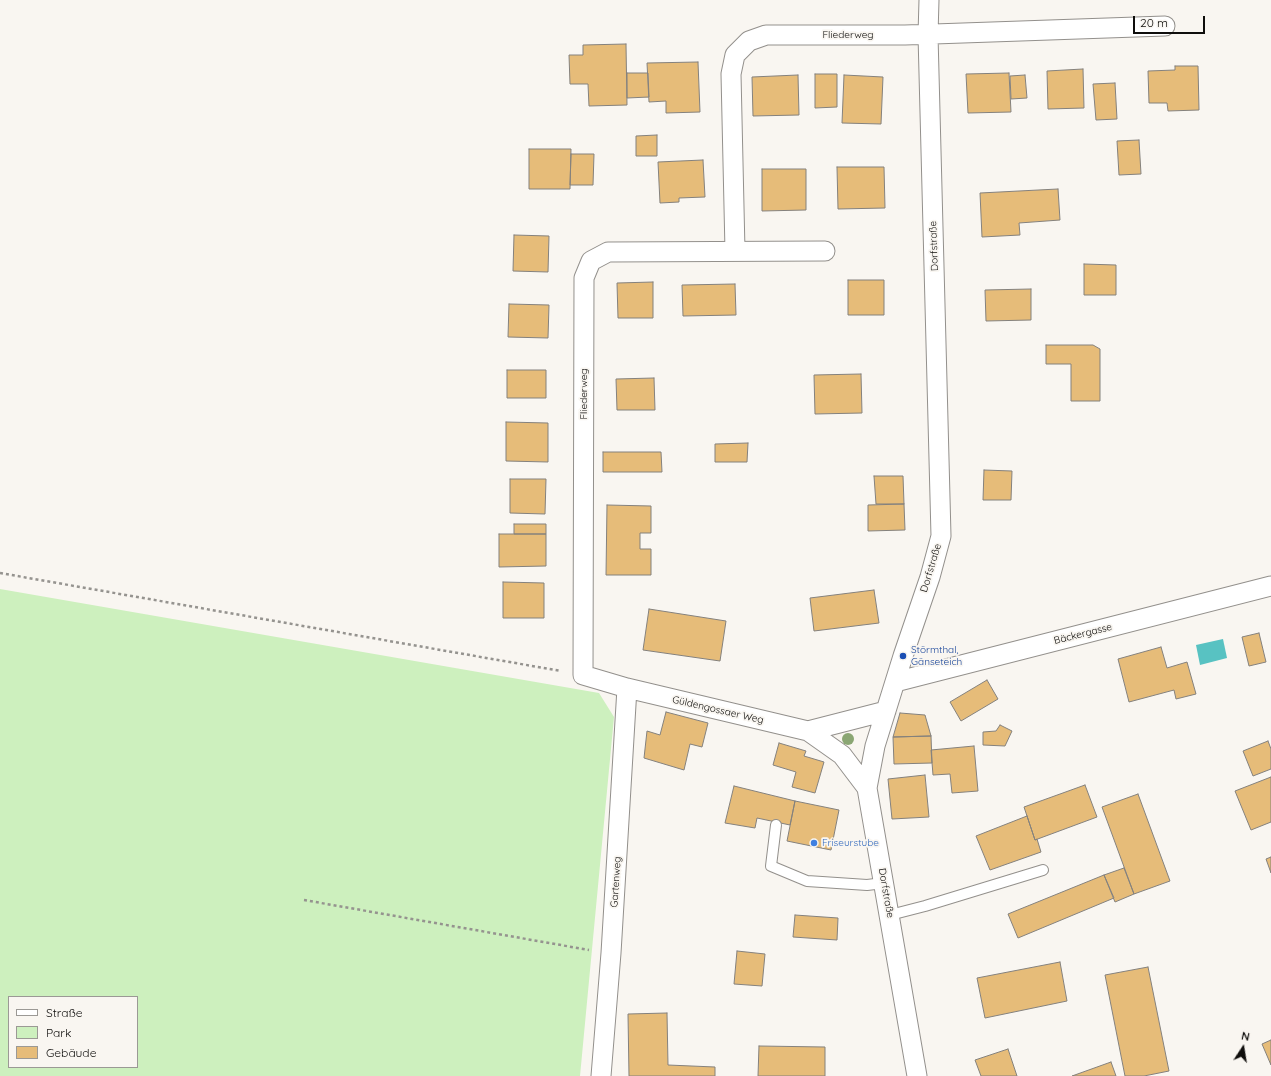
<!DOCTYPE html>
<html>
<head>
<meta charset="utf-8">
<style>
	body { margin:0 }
	#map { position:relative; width:1271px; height:1076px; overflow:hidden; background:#f9f6f1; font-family:Quicksand,sans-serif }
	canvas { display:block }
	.legend { position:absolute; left:8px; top:996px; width:130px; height:72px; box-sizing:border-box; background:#f9f6f1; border:1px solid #9b9995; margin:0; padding:5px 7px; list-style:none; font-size:12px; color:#0f0e0c }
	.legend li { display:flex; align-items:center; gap:8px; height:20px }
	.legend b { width:20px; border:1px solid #9b9995 }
	.north { position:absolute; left:1223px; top:1028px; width:40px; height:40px; -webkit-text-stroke:3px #f9f6f1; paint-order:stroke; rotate:12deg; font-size:11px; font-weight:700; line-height:16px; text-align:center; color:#0f0e0c }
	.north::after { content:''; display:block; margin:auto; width:14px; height:18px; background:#0f0e0c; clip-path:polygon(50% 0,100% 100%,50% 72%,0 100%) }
	.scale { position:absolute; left:1133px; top:16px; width:72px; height:18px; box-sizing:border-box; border:2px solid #0f0e0c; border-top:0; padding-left:5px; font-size:12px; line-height:14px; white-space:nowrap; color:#0f0e0c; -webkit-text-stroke:3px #f9f6f1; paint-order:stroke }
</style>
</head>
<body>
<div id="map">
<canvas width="1271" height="1076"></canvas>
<ul class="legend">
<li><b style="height:5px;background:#fff"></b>Straße</li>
<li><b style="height:11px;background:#cdf0be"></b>Park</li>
<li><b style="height:11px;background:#e6bc79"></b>Gebäude</li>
</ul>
<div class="north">N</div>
<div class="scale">20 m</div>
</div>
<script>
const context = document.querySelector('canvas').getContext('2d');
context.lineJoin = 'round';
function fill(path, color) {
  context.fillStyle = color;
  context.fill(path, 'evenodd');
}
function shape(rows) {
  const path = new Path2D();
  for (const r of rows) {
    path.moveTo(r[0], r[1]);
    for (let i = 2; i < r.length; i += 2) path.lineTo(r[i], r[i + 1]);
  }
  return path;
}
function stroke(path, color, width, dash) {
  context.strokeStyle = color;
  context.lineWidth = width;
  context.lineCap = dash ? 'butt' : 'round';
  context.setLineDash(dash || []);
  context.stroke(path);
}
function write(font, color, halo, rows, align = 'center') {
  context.font = font + ' Quicksand,sans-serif';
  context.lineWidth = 3.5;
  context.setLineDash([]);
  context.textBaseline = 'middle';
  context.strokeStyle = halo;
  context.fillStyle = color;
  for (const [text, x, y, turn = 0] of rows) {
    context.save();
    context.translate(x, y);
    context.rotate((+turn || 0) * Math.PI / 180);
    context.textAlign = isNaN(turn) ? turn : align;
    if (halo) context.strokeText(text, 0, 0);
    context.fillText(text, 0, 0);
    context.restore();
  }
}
const green = shape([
	[0,589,599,693,614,717,580,1076,0,1076],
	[9,997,137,997,137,1067,9,1067]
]);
const water = shape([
	[1223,639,1227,658,1200,665,1196,645]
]);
const building = shape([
	[626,44,627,105,589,106,588,84,570,84,569,55,583,55,583,45,626,44],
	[698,62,700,112,666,113,666,101,649,102,647,63,698,62],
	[1175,66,1198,66,1199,110,1168,111,1167,103,1149,103,1148,71,1175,70,1175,66],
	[1083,69,1084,108,1048,109,1047,71,1083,69],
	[627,73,648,73,649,97,627,98,627,73],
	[1009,73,1011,112,968,113,966,74,1009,73],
	[815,74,837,74,837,107,815,108,815,74],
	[798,75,799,115,753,116,752,77,798,75],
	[844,75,883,77,881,124,842,123,844,75],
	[1025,75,1027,98,1011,99,1010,76,1025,75],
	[1115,83,1117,119,1096,120,1093,84,1115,83],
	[657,135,657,156,636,156,636,136,657,135],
	[1139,140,1141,174,1119,175,1117,141,1139,140],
	[529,149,571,149,570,189,529,189,529,149],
	[571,154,594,154,593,185,570,185,571,154],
	[703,160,705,197,679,198,679,202,660,203,658,162,703,160],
	[837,167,884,167,885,208,838,209,837,167],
	[762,169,806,169,806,210,762,211,762,169],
	[1058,189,1060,220,1019,223,1020,235,982,237,980,193,1058,189],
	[514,235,549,236,548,272,513,271,514,235],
	[1084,264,1116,265,1116,295,1084,295,1084,264],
	[848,280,884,280,884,315,848,315,848,280],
	[653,282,653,318,618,318,617,283,653,282],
	[735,284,736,315,683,316,682,285,735,284],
	[1031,289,1031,320,986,321,985,290,1031,289],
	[509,304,549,305,548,338,508,337,509,304],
	[1046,345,1093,345,1100,349,1100,401,1071,401,1071,364,1046,364,1046,345],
	[507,370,546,370,546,398,507,398,507,370],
	[861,374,862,413,815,414,814,375,861,374],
	[654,378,655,410,617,410,616,379,654,378],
	[506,422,548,423,548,462,506,461,506,422],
	[748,443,747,462,715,462,715,444,748,443],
	[603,452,661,452,662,472,603,472,603,452],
	[984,470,1012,471,1011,500,983,500,984,470],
	[874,476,903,476,904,504,876,504,874,476],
	[510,479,546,479,545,514,510,513,510,479],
	[904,504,905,530,868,531,868,505,904,504],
	[607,505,651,506,651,533,640,533,640,549,651,549,651,575,606,575,607,505],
	[514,524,546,524,546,534,514,534,514,524],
	[499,534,546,534,546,566,499,567,499,534],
	[503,582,544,583,544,618,503,618,503,582],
	[874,590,879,623,814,631,810,598,874,590],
	[649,609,726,621,720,661,643,650,649,609],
	[1259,633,1266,662,1249,666,1242,637,1259,633],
	[1161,647,1167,668,1187,662,1196,694,1176,699,1174,690,1129,702,1118,659,1161,647],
	[987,680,998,699,961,721,950,702,987,680],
	[666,712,708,723,702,747,690,744,684,770,644,758,647,731,660,735,666,712],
	[900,713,925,715,931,736,893,737,900,713],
	[1000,725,1012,731,1005,746,983,745,983,732,996,731,1000,725],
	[931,736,932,763,894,764,893,737,931,736],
	[1268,741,1271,749,1271,769,1253,776,1243,751,1268,741],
	[779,743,806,751,804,756,824,762,815,793,792,787,796,772,773,765,779,743],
	[974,746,978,791,952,793,950,774,933,775,931,750,974,746],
	[925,775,929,817,892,819,888,779,925,775],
	[1271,777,1271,822,1251,830,1235,791,1271,777],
	[1085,785,1097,817,1035,840,1024,807,1085,785],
	[734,786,795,801,790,825,757,818,755,828,725,823,734,786],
	[1138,794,1170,881,1134,894,1102,807,1138,794],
	[795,801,839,810,831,850,787,841,795,801],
	[1027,816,1035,840,1037,839,1041,852,990,870,976,836,1027,816],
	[1271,857,1271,873,1266,859,1271,857],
	[1124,868,1134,894,1115,902,1104,875,1124,868],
	[1104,875,1114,898,1018,938,1008,914,1104,875],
	[795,915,838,918,837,940,793,937,795,915],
	[737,951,765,954,762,986,734,984,737,951],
	[1060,962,1067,1001,985,1018,977,978,1060,962],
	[1148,967,1169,1071,1144,1076,1125,1076,1105,975,1148,967],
	[667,1013,668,1065,715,1067,715,1076,629,1076,628,1014,667,1013],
	[1271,1040,1271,1065,1262,1044,1271,1040],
	[759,1046,825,1047,825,1076,758,1076,759,1046],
	[1008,1049,1017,1076,981,1076,975,1060,1008,1049],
	[1111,1062,1116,1076,1072,1076,1111,1062]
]);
const path = shape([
	[0,573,561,671],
	[304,900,589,950]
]);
const lane = shape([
	[776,825,771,866,807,881,867,885,884,883],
	[890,915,925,906,1043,870]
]);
const street = shape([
	[735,251,731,74,735,55,749,41,766,35,905,35,1165,26],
	[825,251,608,252,591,261,584,278,583,675,627,688,808,731,842,755,867,788],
	[895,682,1271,586],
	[808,731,886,711],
	[601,1076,611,953,627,688],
	[917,1076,867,788,875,746,903,656,930,577,941,536,928,35,929,0]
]);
const trees = [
	[848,739]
];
const markers = [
	[903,656,4,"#1a4fb4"],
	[814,843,4,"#3f7fe0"]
];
const streetNames = [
	["Fliederweg",848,35],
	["Dorfstraße",934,246,-92],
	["Fliederweg",584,394,-90],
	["Dorfstraße",931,568,-73],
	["Bäckergasse",1083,634,-14],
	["Güldengossaer Weg",718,710,13],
	["Gartenweg",616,882,-86],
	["Dorfstraße",886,893,80]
];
const transitNames = [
	["Störmthal,",911,650],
	["Gänseteich",911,662]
];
const shopNames = [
	["Friseurstube",822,843]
];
fill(green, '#cdf0be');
fill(water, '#58c2c2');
fill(building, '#e6bc79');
stroke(building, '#84817d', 1);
stroke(lane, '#93908c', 12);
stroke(street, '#93908c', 21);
stroke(path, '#95938f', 2.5, [3, 3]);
stroke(lane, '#fff', 10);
stroke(street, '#fff', 19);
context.fillStyle = '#8aa673';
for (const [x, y] of trees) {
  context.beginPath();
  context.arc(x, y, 6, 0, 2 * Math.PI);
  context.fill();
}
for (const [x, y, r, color] of markers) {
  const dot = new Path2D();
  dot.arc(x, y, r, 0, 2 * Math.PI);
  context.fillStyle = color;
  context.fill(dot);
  stroke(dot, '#f9f6f1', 1.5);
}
write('10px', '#0f0e0c', '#f9f6f1', streetNames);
write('10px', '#164399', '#f9f6f1', transitNames, 'left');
write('10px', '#366cbe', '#f9f6f1', shopNames, 'left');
</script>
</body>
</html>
